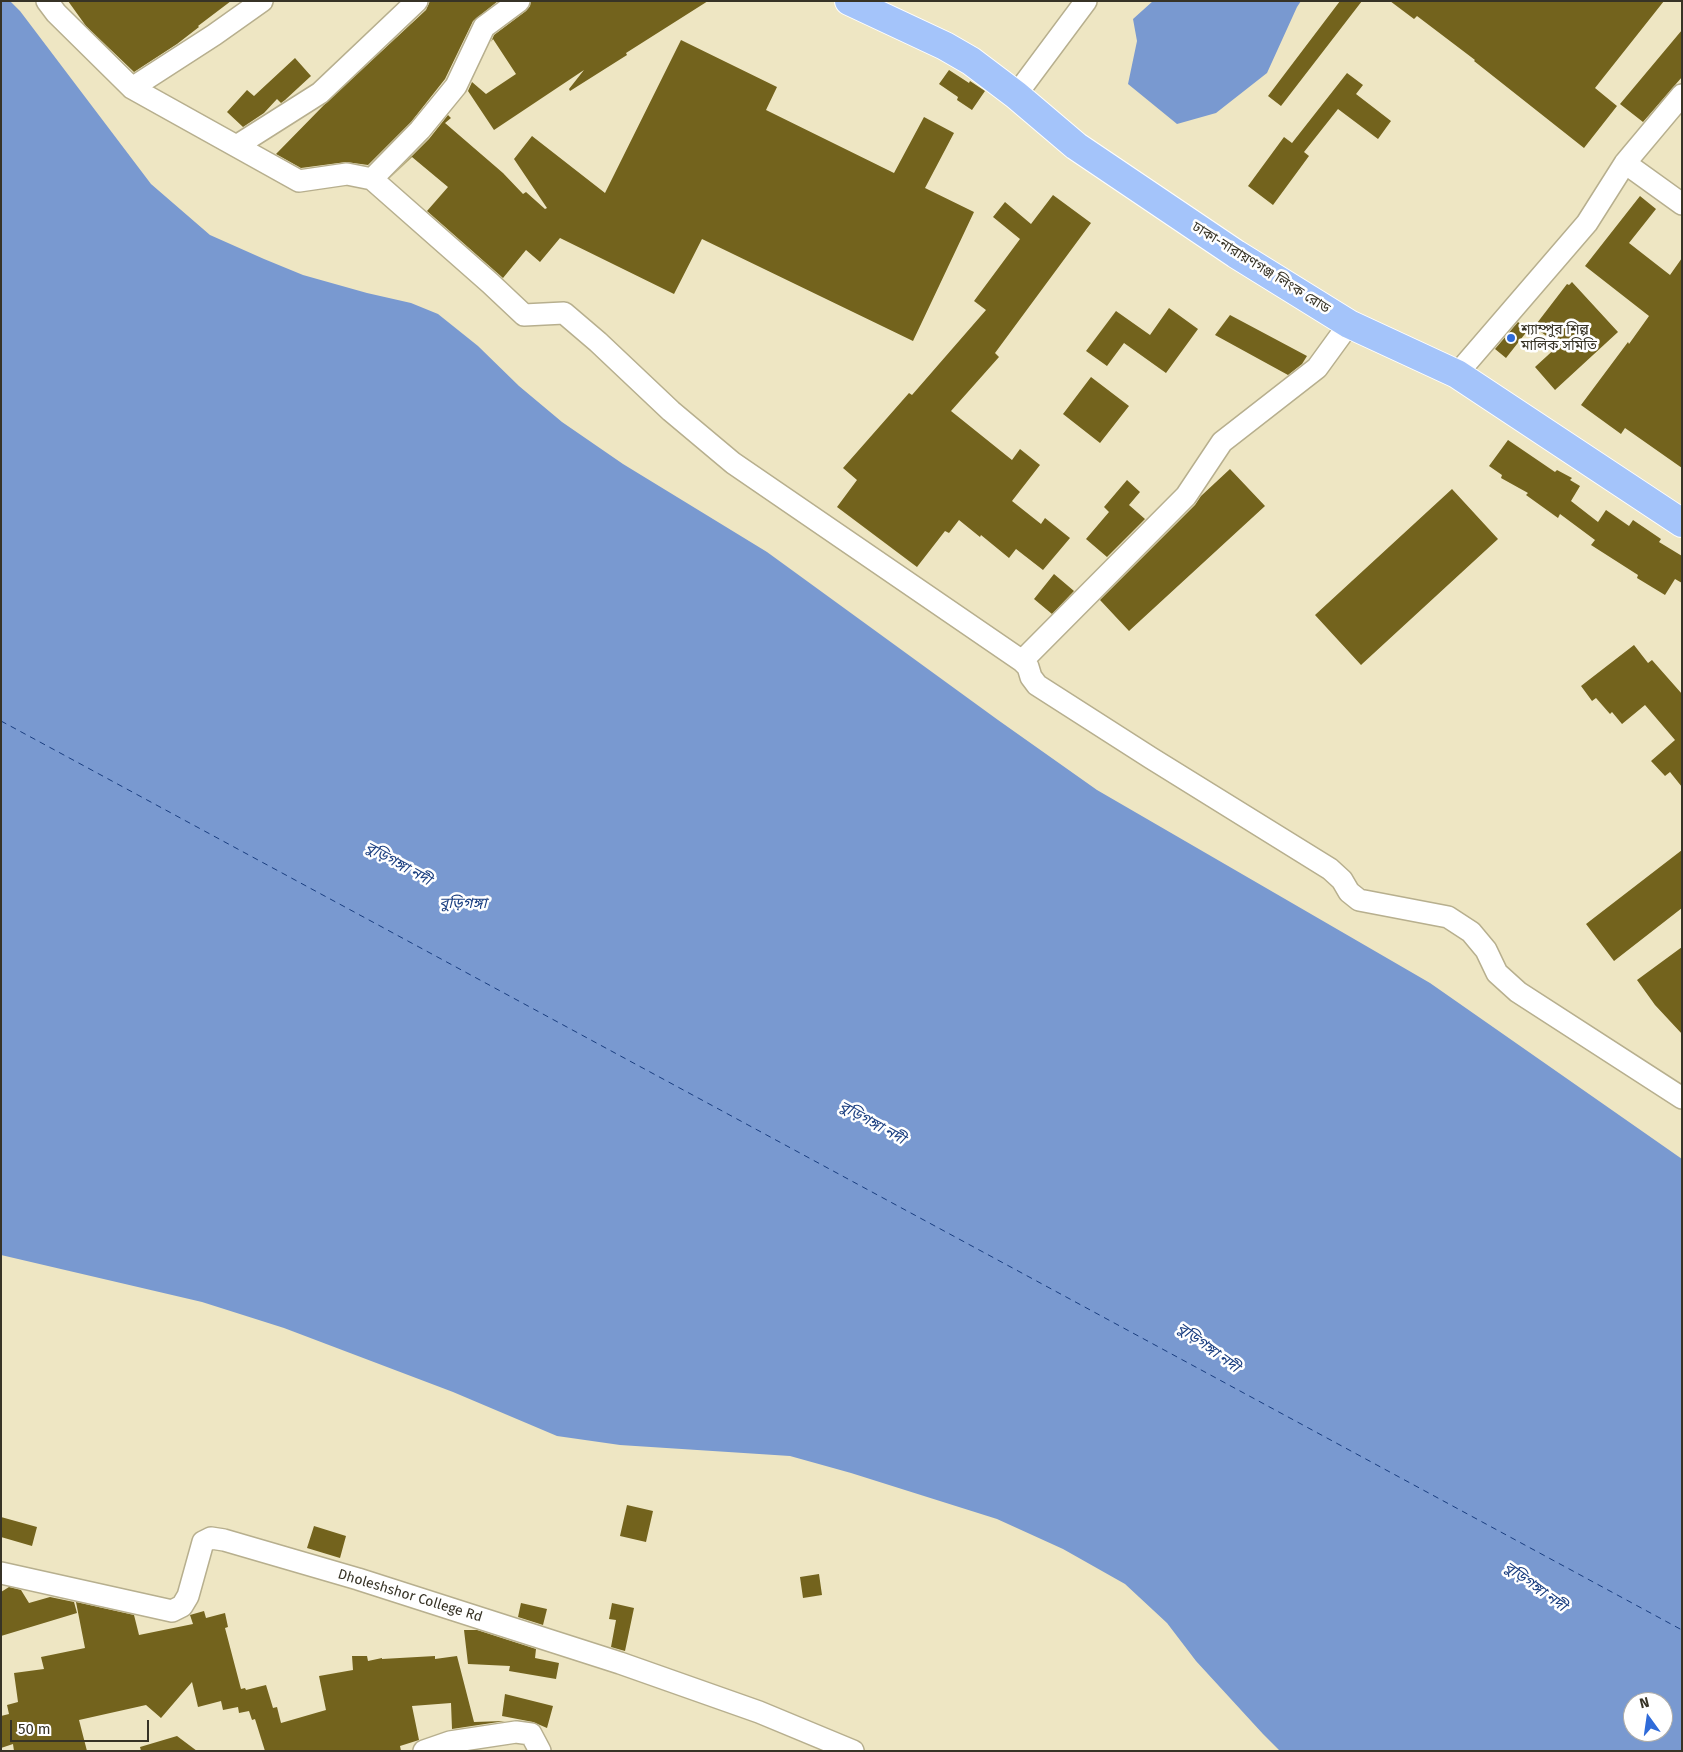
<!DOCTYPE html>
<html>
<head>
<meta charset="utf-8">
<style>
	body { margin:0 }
	#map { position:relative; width:1683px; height:1752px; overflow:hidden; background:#eee6c3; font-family:"Fira Sans",sans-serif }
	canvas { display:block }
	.frame { position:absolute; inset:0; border:2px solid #373326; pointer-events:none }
	.north { position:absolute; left:1623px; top:1692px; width:50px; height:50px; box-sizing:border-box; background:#fff; border:1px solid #afada8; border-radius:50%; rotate:346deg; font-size:14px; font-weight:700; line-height:20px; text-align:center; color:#373326 }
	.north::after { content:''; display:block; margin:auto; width:18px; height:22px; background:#2f6bd9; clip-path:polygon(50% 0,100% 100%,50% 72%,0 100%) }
	.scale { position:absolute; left:10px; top:1720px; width:139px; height:22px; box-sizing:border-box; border:2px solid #373326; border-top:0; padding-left:6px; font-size:15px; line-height:18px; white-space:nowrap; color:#373326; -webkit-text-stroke:4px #fff; paint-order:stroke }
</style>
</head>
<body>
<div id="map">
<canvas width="1683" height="1752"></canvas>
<div class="frame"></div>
<div class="north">N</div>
<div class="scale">50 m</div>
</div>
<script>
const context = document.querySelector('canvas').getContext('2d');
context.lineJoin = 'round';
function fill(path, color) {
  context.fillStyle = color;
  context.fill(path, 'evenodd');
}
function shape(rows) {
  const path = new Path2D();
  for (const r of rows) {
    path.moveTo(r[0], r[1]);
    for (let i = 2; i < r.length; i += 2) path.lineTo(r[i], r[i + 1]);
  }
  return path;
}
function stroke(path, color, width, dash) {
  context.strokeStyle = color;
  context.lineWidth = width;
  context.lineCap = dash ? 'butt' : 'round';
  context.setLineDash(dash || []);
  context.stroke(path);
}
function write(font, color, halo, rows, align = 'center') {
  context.font = font + ' "Fira Sans","Noto Sans Bengali",sans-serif';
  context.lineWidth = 5;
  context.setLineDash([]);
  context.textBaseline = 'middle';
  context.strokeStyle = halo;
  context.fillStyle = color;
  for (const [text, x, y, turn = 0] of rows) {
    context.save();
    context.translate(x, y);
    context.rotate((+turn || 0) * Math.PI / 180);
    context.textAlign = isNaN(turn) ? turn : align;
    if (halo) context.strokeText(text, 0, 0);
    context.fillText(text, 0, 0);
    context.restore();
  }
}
const water = shape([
	[1,1,10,1,20,11,151,184,210,235,264,259,303,275,367,293,411,303,438,314,478,346,519,386,562,422,623,464,767,552,998,720,1097,790,1430,983,1682,1159,1682,1751,1280,1751,1263,1734,1196,1661,1167,1623,1125,1584,1063,1549,997,1519,851,1473,790,1456,620,1445,557,1436,453,1392,284,1328,202,1302,1,1255],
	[1633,1702,1663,1702,1663,1732,1633,1732],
	[1153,1,1301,1,1297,7,1267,73,1216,113,1177,124,1128,84,1137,41,1133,19]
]);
const ferry = shape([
	[1,721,1682,1630]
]);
const building = shape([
	[68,1,231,1,198,26,199,27,177,44,134,72,86,26],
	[430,1,498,1,473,21,445,79,411,122,368,165,346,162,301,168,276,154,324,105,426,10],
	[531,1,708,1,626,53,627,55,570,91,569,89,584,70,494,130,468,91,472,82,486,94,516,74,493,39,491,42,494,35,526,11,530,6],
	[1340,1,1362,1,1281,106,1268,96],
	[1390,1,1664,1,1595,88,1617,106,1584,148,1474,61,1475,60,1417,16,1414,19],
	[1682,30,1682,77,1643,122,1620,104],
	[681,40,777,87,766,110,894,173,924,117,954,133,925,188,974,212,913,341,702,239,674,294,560,238,540,262,526,250,503,278,427,211,448,187,412,157,390,178,429,139,448,115,451,118,445,123,503,173,523,194,526,192,545,209,547,208,514,159,532,136,605,193],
	[295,58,311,76,285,100,281,103,277,99,264,113,243,127,227,112,247,90,254,96],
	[949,70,969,83,970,81,985,91,972,110,957,100,958,97,939,84],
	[1347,73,1363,85,1356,94,1391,121,1378,139,1338,109,1304,152,1309,156,1273,205,1248,186,1284,137,1292,143],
	[1053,195,1091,223,995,353,999,357,951,411,1012,460,1020,449,1040,465,1012,501,1041,524,1045,518,1070,538,1043,570,1016,549,1009,558,981,535,980,537,959,520,949,533,945,531,917,567,837,507,857,480,843,468,909,393,912,395,986,310,974,301,1020,239,993,217,1005,202,1031,224],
	[1640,196,1656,209,1629,243,1670,275,1682,258,1682,468,1625,428,1621,434,1581,405,1628,342,1629,344,1649,316,1585,266],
	[1572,282,1618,332,1555,390,1535,367,1559,345,1534,327,1567,284,1569,285],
	[1169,308,1198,329,1166,373,1124,343,1107,366,1086,351,1116,311,1150,335],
	[1230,315,1307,356,1302,364,1288,375,1215,335],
	[1518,322,1528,330,1506,358,1495,349],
	[1091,377,1129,406,1100,443,1063,414],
	[1508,440,1555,472,1557,470,1572,478,1570,480,1580,486,1571,501,1598,522,1606,510,1629,526,1633,520,1661,539,1659,542,1682,556,1682,583,1675,579,1665,595,1637,578,1638,575,1591,545,1595,540,1560,514,1558,518,1526,495,1528,493,1501,478,1502,475,1489,466],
	[1230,469,1265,506,1129,631,1100,600,1195,505,1201,496],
	[1127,480,1140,492,1129,505,1145,519,1107,557,1086,539,1109,512,1104,507],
	[1452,489,1498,539,1361,665,1315,615],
	[1054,574,1074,591,1052,614,1034,599],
	[1634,645,1648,663,1652,660,1682,694,1682,787,1670,772,1665,776,1651,761,1675,740,1645,705,1622,724,1612,712,1610,714,1596,698,1592,701,1581,686],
	[1682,850,1682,908,1614,961,1586,924],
	[1682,947,1682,1034,1655,1005,1637,980],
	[627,1505,653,1511,646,1542,620,1536],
	[1,1517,37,1527,32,1546,1,1537],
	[314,1526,346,1536,340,1558,307,1548],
	[819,1574,822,1595,803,1598,800,1577],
	[9,1587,21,1590,29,1603,50,1597,74,1602,77,1613,1,1636,1,1592],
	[76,1602,134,1615,139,1635,193,1624,190,1615,204,1611,206,1618,225,1613,228,1627,225,1628,241,1689,245,1688,246,1690,266,1685,273,1708,277,1707,281,1723,326,1710,319,1676,353,1670,352,1656,367,1656,368,1661,382,1658,382,1659,435,1656,435,1659,457,1656,474,1722,505,1721,452,1729,451,1703,412,1706,419,1740,400,1746,401,1751,265,1751,255,1719,252,1720,249,1711,239,1713,238,1707,223,1710,221,1701,198,1707,192,1682,161,1718,146,1705,79,1720,87,1751,14,1751,13,1744,1,1748,1,1716,9,1714,7,1705,18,1702,14,1673,44,1669,41,1657,85,1648],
	[521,1603,547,1609,543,1625,518,1617],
	[612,1603,634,1608,625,1651,611,1647,616,1620,609,1619],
	[464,1630,477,1630,536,1649,535,1658,559,1663,556,1679,509,1671,510,1666,468,1664],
	[505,1694,553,1706,547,1728,533,1722,502,1716],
	[177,1736,197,1751,141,1751,140,1747]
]);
const minor = shape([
	[47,1,56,13,132,88,299,181,347,174,372,179,420,130,456,86,484,27,519,1],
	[132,88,214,35,262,1],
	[1016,95,1086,1],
	[238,145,320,93,417,1],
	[1625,163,1682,204],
	[372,179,490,283,524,315,564,313,598,342,671,411,733,463,1022,661,1028,667,1031,677,1037,685,1151,758,1330,869,1342,880,1349,892,1359,900,1448,917,1471,932,1486,950,1497,973,1518,992,1682,1098],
	[1457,374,1587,223,1625,163,1682,95],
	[1022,661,1186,496,1222,442,1317,368,1349,324],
	[1,1573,172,1611,182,1606,188,1596,203,1542,211,1538,224,1540,358,1579,620,1663,759,1712,853,1751],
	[424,1751,450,1742,516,1732,531,1734,540,1751]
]);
const trunk = shape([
	[849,1,945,46,971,61,1016,95,1076,146,1236,254,1349,324,1457,374,1682,523]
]);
const markers = [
	[1511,338,5,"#2f6bd9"]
];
const streetNames = [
	["ঢাকা-নারায়ণগঞ্জ লিংক রোড",1261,268,32],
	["Dholeshshor College Rd",410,1596,17]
];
const poiNames = [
	["শ্যাম্পুর শিল্প",1521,330],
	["মালিক সমিতি",1521,346]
];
const waterNames = [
	["বুড়িগঙ্গা নদী",398,864,29],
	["বুড়িগঙ্গা",463,904],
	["বুড়িগঙ্গা নদী",872,1123,29],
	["বুড়িগঙ্গা নদী",1208,1348,36],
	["বুড়িগঙ্গা নদী",1535,1587,36]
];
fill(water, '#7999d0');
stroke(ferry, '#1a3e80', 1, [6, 5]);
fill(building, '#73631d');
stroke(minor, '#b7af8e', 24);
stroke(trunk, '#fff', 30);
stroke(minor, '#fff', 21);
stroke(trunk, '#a4c4fa', 28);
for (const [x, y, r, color] of markers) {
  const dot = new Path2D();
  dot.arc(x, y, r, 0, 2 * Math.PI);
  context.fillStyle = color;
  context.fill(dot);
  stroke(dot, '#fff', 2);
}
write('14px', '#373326', '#fff', streetNames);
write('14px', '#373326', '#fff', poiNames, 'left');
write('italic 15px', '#1a3e80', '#fff', waterNames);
</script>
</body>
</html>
